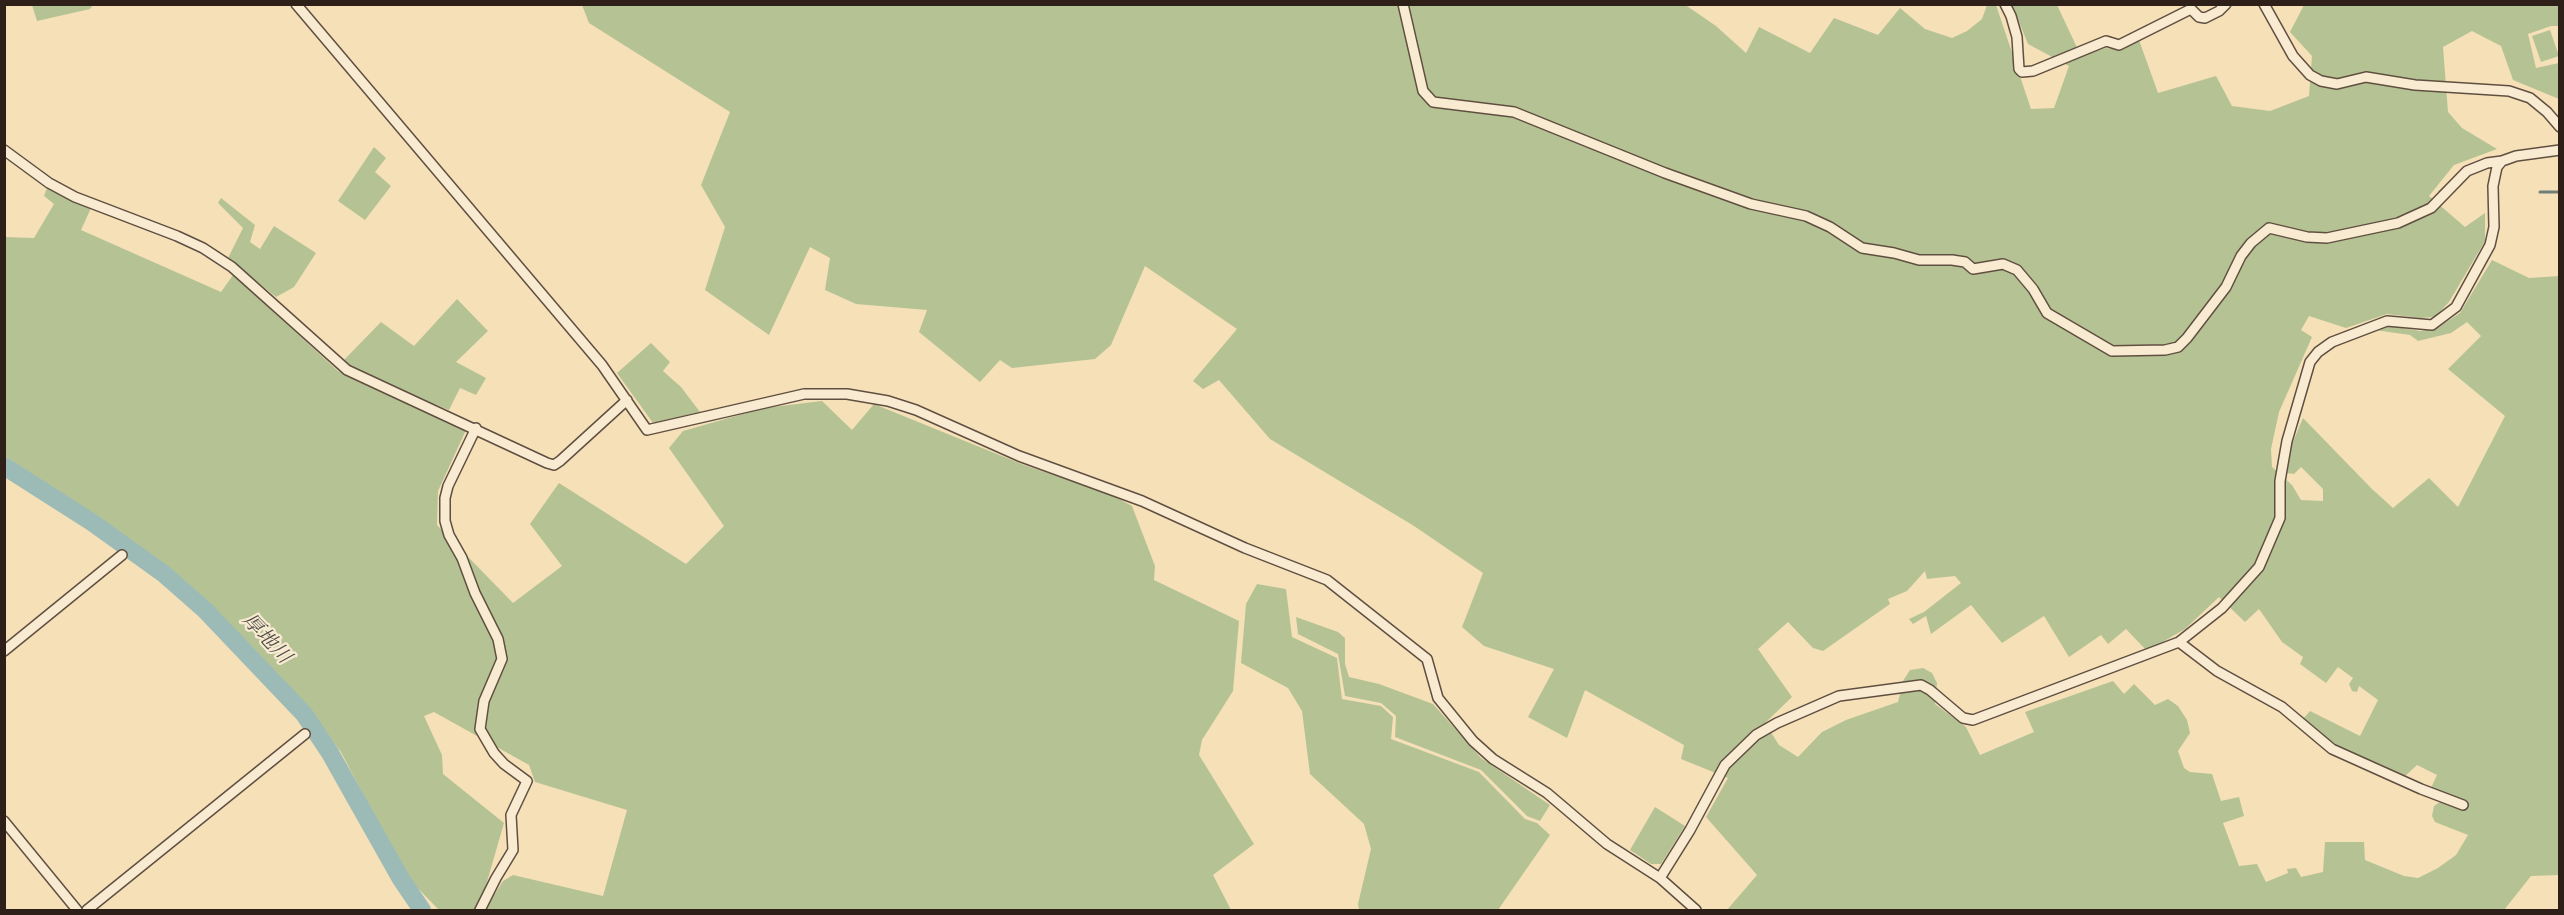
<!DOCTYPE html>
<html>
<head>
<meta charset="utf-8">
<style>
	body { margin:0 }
	#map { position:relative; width:2564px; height:915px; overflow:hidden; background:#f5e0b8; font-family:Vollkorn,serif }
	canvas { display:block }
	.frame { position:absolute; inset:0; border:6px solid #2e1f19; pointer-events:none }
</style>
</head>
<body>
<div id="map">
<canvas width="2564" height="915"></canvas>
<div class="frame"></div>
</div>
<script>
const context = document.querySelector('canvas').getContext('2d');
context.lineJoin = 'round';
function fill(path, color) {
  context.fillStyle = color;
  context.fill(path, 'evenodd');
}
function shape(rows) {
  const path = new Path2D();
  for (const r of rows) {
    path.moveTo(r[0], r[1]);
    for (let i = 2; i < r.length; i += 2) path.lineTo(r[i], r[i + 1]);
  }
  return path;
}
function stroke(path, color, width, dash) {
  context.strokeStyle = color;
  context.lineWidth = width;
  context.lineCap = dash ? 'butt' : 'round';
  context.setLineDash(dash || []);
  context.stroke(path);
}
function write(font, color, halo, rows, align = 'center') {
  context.font = font + ' Vollkorn,"Noto Serif JP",serif';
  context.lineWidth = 4.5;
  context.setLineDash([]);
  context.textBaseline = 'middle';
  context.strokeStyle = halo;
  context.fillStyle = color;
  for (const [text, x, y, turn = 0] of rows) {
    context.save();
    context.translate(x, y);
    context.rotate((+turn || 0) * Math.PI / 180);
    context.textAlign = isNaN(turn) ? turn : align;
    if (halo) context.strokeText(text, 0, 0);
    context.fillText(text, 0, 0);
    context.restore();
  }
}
const green = shape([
	[1684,4,1716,26,1746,53,1759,27,1810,53,1834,18,1878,35,1900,8,1925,29,1952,38,1967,31,1982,19,1987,5,1996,5,2031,109,2054,108,2069,66,2028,44,2012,5,2057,5,2081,56,2106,48,2119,50,2139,40,2158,93,2216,76,2232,106,2270,111,2309,96,2312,56,2290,32,2304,5,2559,5,2559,26,2551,26,2528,34,2536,68,2559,63,2559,99,2513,80,2501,46,2472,31,2443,47,2448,112,2462,128,2497,149,2454,165,2429,196,2465,227,2485,213,2485,241,2449,302,2435,317,2421,318,2387,314,2346,328,2309,316,2301,330,2312,337,2279,412,2271,449,2272,467,2292,485,2301,500,2323,501,2323,489,2301,467,2294,474,2287,473,2292,444,2303,418,2372,489,2393,508,2429,478,2458,507,2505,416,2448,369,2481,336,2467,322,2451,333,2418,341,2410,335,2375,330,2389,326,2420,331,2437,328,2460,313,2492,260,2529,278,2559,276,2559,875,2531,876,2504,910,1727,910,1757,875,1706,817,1728,778,1681,759,1684,745,1585,690,1567,738,1528,717,1554,669,1484,646,1462,627,1483,573,1414,526,1270,439,1219,380,1203,389,1193,381,1237,329,1145,266,1111,345,1095,359,1012,368,1000,360,980,382,919,332,927,310,856,304,825,290,830,258,810,247,769,335,705,290,725,227,701,185,730,112,589,23,582,5],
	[1925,571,1927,579,1955,576,1961,583,1924,612,1909,619,1913,624,1926,616,1931,634,1971,605,2002,643,2044,616,2069,657,2101,635,2108,644,2126,629,2147,651,2185,629,2219,597,2245,622,2259,609,2282,642,2303,657,2300,664,2326,683,2338,667,2353,678,2349,684,2352,691,2357,692,2359,686,2378,700,2360,736,2310,711,2302,720,2348,753,2403,778,2417,765,2437,775,2431,788,2468,803,2464,808,2440,802,2434,806,2432,816,2435,822,2468,835,2456,855,2438,868,2418,878,2404,876,2365,860,2364,842,2325,842,2323,872,2301,877,2296,868,2287,869,2288,873,2266,882,2257,864,2239,866,2223,823,2244,816,2239,797,2221,801,2212,774,2190,772,2184,768,2178,751,2190,733,2187,720,2178,706,2168,699,2155,705,2134,684,2124,694,2113,681,2025,712,2034,732,1980,755,1966,727,1935,704,1937,683,1932,673,1923,668,1910,670,1903,681,1898,702,1846,720,1822,732,1798,757,1779,745,1765,723,1792,697,1758,649,1788,622,1813,648,1823,651,1890,604,1888,599,1907,591],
	[32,5,32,4,93,5,90,9,37,21],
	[2550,30,2559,56,2541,62,2532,36],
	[374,147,386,158,375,172,391,186,365,220,338,201],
	[47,188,91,208,81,230,221,292,233,275,338,371,466,430,438,491,437,525,513,603,562,566,530,524,559,483,686,564,724,526,669,448,683,431,764,408,822,401,852,430,874,404,1024,465,1112,495,1132,506,1155,566,1154,580,1239,621,1233,691,1202,740,1199,755,1254,844,1213,875,1231,910,485,910,503,881,513,875,603,896,627,810,535,782,529,765,434,712,424,716,442,755,443,774,504,823,480,906,476,910,439,910,405,875,341,752,308,710,203,602,132,542,5,456,4,237,34,238,54,204,44,196],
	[221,198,255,225,250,242,260,249,274,226,316,253,294,287,276,297,228,258,243,228,218,203],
	[457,299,488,331,456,362,486,378,476,395,460,388,449,410,387,385,350,367,343,361,381,322,414,346],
	[651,343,670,362,663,371,681,387,700,412,653,423,617,373],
	[1257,584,1286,589,1292,637,1337,658,1342,699,1381,706,1393,717,1391,739,1479,772,1525,819,1537,823,1550,835,1498,910,1359,910,1358,904,1371,849,1364,824,1310,774,1302,711,1288,688,1241,663,1246,604],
	[1296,617,1338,632,1345,638,1345,664,1349,677,1379,684,1433,704,1481,758,1550,805,1540,821,1527,816,1481,770,1395,737,1396,716,1381,703,1345,696,1338,654,1298,634],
	[1655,807,1685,826,1661,864,1651,864,1630,850]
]);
const stream = shape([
	[2440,192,2465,168],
	[2540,192,2560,192]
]);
const river = shape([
	[4,466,93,523,164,574,205,610,304,714,330,753,401,879,422,910]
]);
const minor = shape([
	[296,4,602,365,647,430,804,394,847,394,888,401,916,410,1019,456,1142,501,1245,548,1327,580,1427,659,1438,698,1473,741,1493,759,1547,793,1607,844,1660,878,1696,910],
	[1403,4,1423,91,1433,102,1514,112,1665,173,1751,204,1806,216,1830,227,1862,248,1894,253,1919,260,1952,260,1965,262,1973,269,2003,264,2017,270,2033,289,2047,313,2112,351,2165,350,2178,347,2187,338,2226,287,2241,256,2251,243,2269,228,2307,237,2327,238,2398,223,2431,208,2467,171,2487,163,2502,161,2516,156,2560,150],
	[2005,4,2011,16,2017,37,2019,69,2022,72,2033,71,2106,41,2119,45,2191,9,2199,17,2205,18,2219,11,2226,4],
	[2264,4,2293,56,2310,75,2321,81,2337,84,2366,77,2415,85,2509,91,2530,98,2547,112,2560,127],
	[4,150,49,183,75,197,177,236,203,248,232,267,347,370,547,463,554,465,560,461,627,400],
	[476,428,448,486,445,498,445,521,449,535,462,558,475,593,498,639,502,659,484,701,480,729,494,753,504,764,527,781,511,815,513,850,496,878,480,910],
	[2179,642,2217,671,2282,707,2332,749,2421,789,2463,805],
	[4,651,122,555],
	[4,821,77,910],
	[1660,878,1690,830,1725,765,1756,735,1777,723,1839,696,1921,685,1930,690,1963,718,1973,720,2179,642,2222,608,2259,567,2280,518,2280,481,2287,441,2310,362,2318,352,2332,342,2387,321,2432,325,2456,307,2490,245,2494,227,2493,186,2497,167,2502,161],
	[87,910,305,734]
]);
const waterNames = [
	["厚地川",265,640,47]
];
fill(green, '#b5c394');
stroke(stream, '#717d77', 3);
stroke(river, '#9dbbb6', 18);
stroke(minor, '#604f41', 12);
stroke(minor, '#f8ebd1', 9);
write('italic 20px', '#4f4e48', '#f8ebd1', waterNames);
</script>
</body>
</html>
